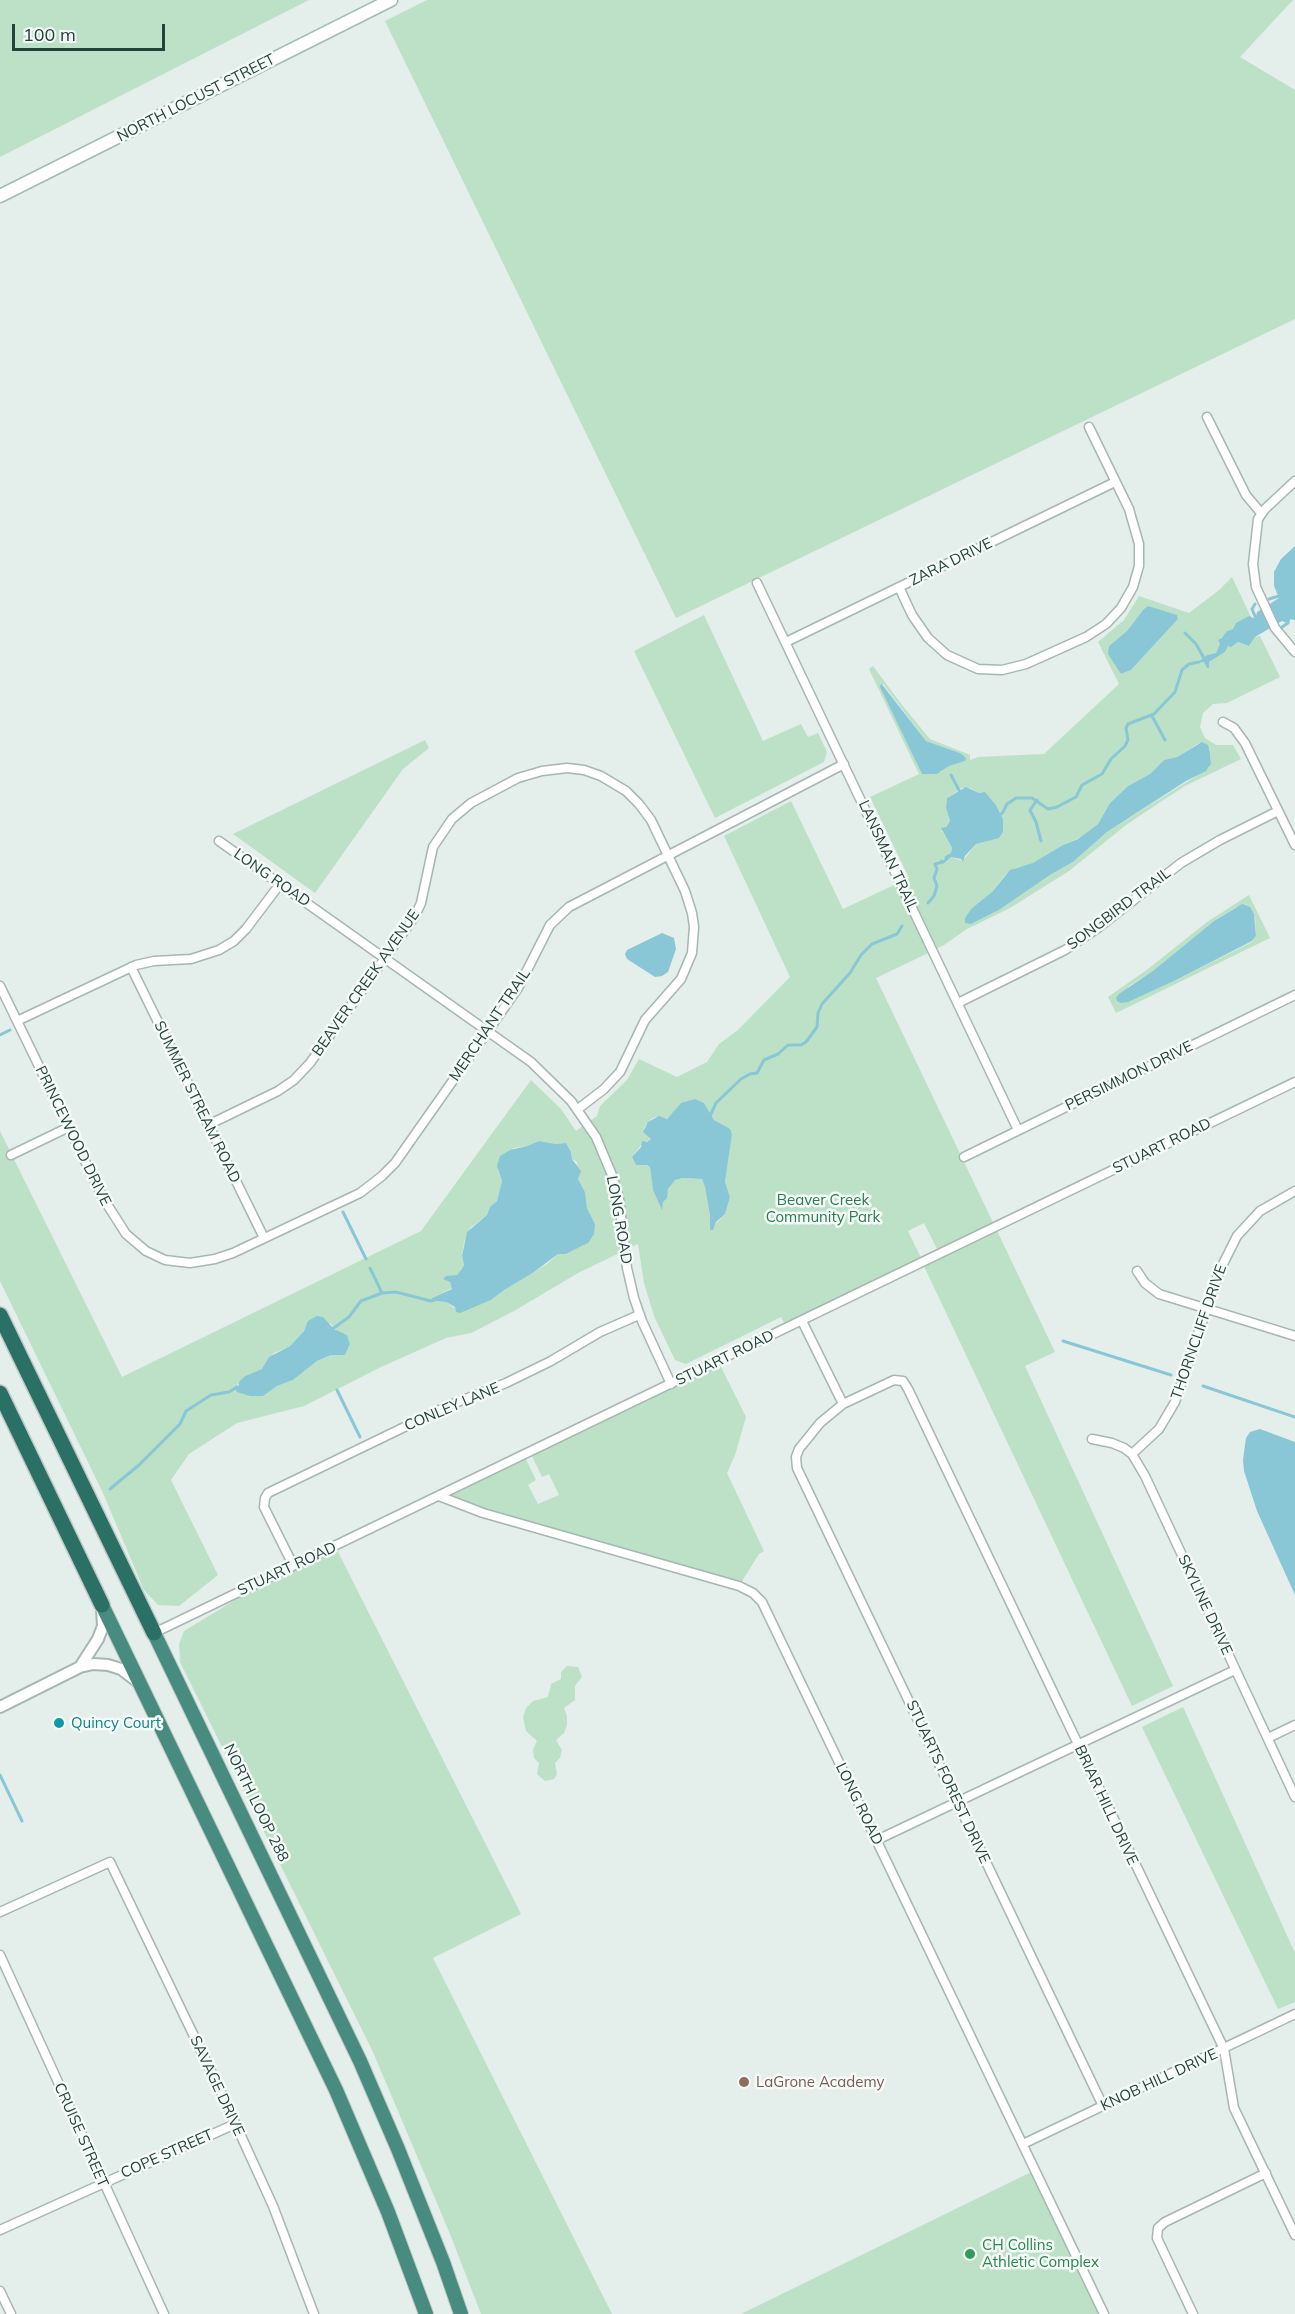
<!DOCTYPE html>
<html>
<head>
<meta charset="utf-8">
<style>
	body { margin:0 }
	#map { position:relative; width:1295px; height:2314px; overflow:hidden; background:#e4eeea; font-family:Mulish,sans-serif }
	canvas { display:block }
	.scale { position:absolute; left:12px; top:24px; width:153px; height:27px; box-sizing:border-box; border:3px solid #22423a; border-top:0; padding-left:8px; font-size:18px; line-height:21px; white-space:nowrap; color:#22423a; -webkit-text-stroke:4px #f5faf8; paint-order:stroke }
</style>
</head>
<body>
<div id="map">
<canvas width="1295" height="2314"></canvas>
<div class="scale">100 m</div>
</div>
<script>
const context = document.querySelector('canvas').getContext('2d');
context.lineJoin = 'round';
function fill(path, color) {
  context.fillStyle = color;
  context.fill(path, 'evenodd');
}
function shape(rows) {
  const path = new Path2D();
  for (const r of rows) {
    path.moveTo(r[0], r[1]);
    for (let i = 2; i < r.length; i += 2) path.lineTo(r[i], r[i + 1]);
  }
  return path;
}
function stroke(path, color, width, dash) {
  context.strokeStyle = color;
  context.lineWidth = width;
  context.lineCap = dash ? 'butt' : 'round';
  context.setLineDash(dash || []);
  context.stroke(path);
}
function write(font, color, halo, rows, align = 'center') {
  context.font = font + ' Mulish,sans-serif';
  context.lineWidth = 5;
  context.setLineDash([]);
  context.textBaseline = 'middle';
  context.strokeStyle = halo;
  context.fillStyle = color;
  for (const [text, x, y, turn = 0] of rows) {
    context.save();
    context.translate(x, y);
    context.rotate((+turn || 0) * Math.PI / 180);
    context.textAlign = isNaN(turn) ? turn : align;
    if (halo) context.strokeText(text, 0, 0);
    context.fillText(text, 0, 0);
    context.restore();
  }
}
const green = shape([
	[0,0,309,0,0,157],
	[427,0,1293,0,1240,57,1295,90,1295,319,676,618,385,21],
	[1232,577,1251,617,1246,618,1234,629,1227,631,1216,653,1207,655,1199,661,1204,662,1209,668,1209,662,1225,652,1228,645,1238,642,1249,646,1255,637,1260,636,1280,677,1227,703,1213,704,1203,713,1200,727,1205,738,1216,745,1233,745,1241,759,1185,786,1165,799,1126,825,1069,871,1010,908,967,929,944,945,924,955,876,978,1055,1352,1025,1366,1173,1686,1132,1706,922,1262,787,1328,781,1317,686,1364,675,1360,654,1316,644,1283,638,1244,578,1273,514,1311,471,1333,446,1338,381,1367,304,1406,237,1423,189,1454,171,1480,218,1575,179,1606,158,1605,144,1590,103,1493,0,1281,0,1131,122,1377,421,1231,531,1080,561,1109,576,1131,597,1116,600,1106,627,1080,639,1059,677,1077,707,1062,719,1044,738,1030,790,977,724,836,791,801,843,909,909,878,870,797,919,774,869,669,873,666,902,705,930,739,970,755,970,760,978,757,1044,754,1119,684,1098,642,1124,620,1139,596,1189,613,1218,591],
	[1143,610,1178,617,1178,619,1131,670,1121,674,1109,646,1127,631],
	[880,683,884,685,926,741,960,753,965,761,948,766,941,772,922,774],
	[1199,743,1210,749,1211,761,1209,768,1107,832,1073,862,1050,875,999,910,971,924,972,908,992,892,1006,874,1015,868,1033,864,1063,845,1083,836,1098,824,1110,803,1128,786,1150,774,1164,760,1177,757],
	[962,788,970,788,979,793,985,792,996,805,1003,819,1003,832,988,840,976,844,963,861,951,857,940,862,951,853,952,848,942,831,950,821,946,808,947,798],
	[701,1102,704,1103,714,1120,732,1133,725,1182,730,1197,725,1214,710,1230,710,1216,705,1187,702,1179,683,1178,675,1180,670,1184,662,1205,653,1190,650,1167,647,1165,636,1165,632,1157,641,1145,651,1139,646,1134,644,1128,651,1119,656,1117,664,1119,670,1117,681,1103],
	[539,1141,556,1144,566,1143,571,1152,572,1159,577,1162,578,1179,585,1192,587,1208,595,1224,591,1236,584,1245,566,1254,558,1254,547,1264,503,1290,491,1300,472,1307,456,1309,446,1302,435,1302,432,1298,452,1288,450,1282,444,1279,457,1275,461,1270,464,1265,462,1256,464,1242,470,1228,487,1215,490,1207,497,1201,502,1181,498,1170,514,1148,527,1146],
	[924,1223,939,1253,923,1262,908,1231],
	[330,1323,337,1331,347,1335,350,1344,345,1355,331,1355,317,1361,293,1380,277,1386,263,1396,250,1396,240,1391,236,1387,245,1376,262,1369,274,1353,290,1346,304,1331,306,1326],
	[704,615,763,741,801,724,808,737,818,733,827,752,824,762,715,818,634,651],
	[425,740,429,748,403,769,315,893,233,834],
	[1249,895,1270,938,1116,1013,1108,997,1148,969,1207,922],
	[1236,907,1255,917,1256,936,1252,942,1178,979,1122,1003,1129,986,1154,970,1214,921],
	[718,1361,746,1417,735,1455,727,1473,764,1551,759,1554,739,1586,439,1496,524,1455,536,1480,528,1485,538,1504,559,1495,549,1474,542,1477,530,1452],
	[335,1546,521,1914,433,1958,612,2314,481,2314,450,2234,373,2052,180,1662,179,1644,184,1631,293,1565],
	[567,1666,578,1667,582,1677,575,1686,575,1700,564,1708,567,1716,567,1725,564,1733,556,1740,562,1750,560,1758,555,1763,557,1774,554,1779,545,1781,537,1774,539,1763,534,1758,533,1750,537,1741,526,1731,523,1717,526,1708,533,1701,548,1697,551,1684,561,1679,561,1672],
	[1183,1707,1295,1953,1295,2002,1278,2009,1142,1727],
	[1035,2170,1104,2314,741,2314,1025,2175]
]);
const water = shape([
	[1295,546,1295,620,1288,619,1287,623,1282,621,1255,637,1249,646,1238,642,1231,647,1228,646,1225,652,1209,662,1209,668,1207,668,1204,662,1198,662,1207,655,1216,653,1220,644,1218,640,1222,638,1227,631,1233,629,1236,623,1249,616,1253,618,1256,617,1257,612,1279,598,1274,586,1274,572,1281,559],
	[1148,606,1177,615,1178,619,1131,670,1121,674,1108,654,1109,646,1127,631,1143,610],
	[881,683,926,741,960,753,966,758,965,761,949,766,937,774,922,774,880,687],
	[1202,742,1208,745,1210,752,1211,764,1206,771,1186,781,1107,832,1073,862,1050,875,999,910,971,924,965,923,965,918,972,908,992,892,1010,870,1033,863,1063,845,1078,839,1098,824,1110,803,1128,786,1150,774,1164,760,1177,757],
	[966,787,979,793,985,792,996,805,1003,819,1003,832,999,838,976,844,965,856,963,862,961,859,951,857,943,864,940,859,944,860,945,856,951,853,952,848,941,828,946,827,950,821,946,808,947,798],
	[1242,904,1250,907,1254,914,1256,936,1252,941,1178,979,1128,1002,1121,1003,1117,1001,1116,998,1119,994,1154,970,1214,921],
	[662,933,674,938,676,949,668,972,662,976,655,977,627,959,625,954,627,950],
	[695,1099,704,1103,714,1120,730,1129,732,1134,725,1182,730,1197,725,1214,716,1222,713,1230,710,1230,710,1216,705,1187,702,1179,683,1178,675,1180,668,1189,667,1198,663,1202,662,1210,653,1190,650,1167,647,1165,636,1165,632,1157,641,1147,642,1141,647,1142,651,1139,643,1132,648,1122,659,1116,667,1119,681,1103],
	[539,1141,556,1144,566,1143,571,1152,572,1159,581,1171,578,1179,585,1192,587,1208,595,1224,594,1234,588,1243,566,1254,558,1254,534,1272,504,1290,491,1300,460,1313,456,1312,455,1307,446,1302,431,1301,432,1298,452,1289,450,1282,443,1279,446,1276,457,1275,461,1270,464,1265,462,1256,467,1232,487,1215,490,1207,497,1201,502,1181,497,1166,500,1156,510,1150,527,1146],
	[317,1316,323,1317,334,1329,347,1335,350,1344,345,1355,331,1355,317,1361,293,1380,277,1386,263,1396,250,1396,237,1392,235,1388,239,1385,239,1382,245,1376,262,1369,269,1357,290,1346,304,1331,308,1321],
	[1260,1429,1295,1442,1295,1595,1257,1511,1244,1471,1243,1460,1246,1438,1250,1432]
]);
const stream = shape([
	[1269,599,1279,596,1281,598],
	[1255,604,1252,609,1257,621],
	[1282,627,1288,623,1289,616],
	[1185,633,1196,644,1205,660],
	[1152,716,1165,740],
	[951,775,960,792],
	[1037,800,1030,810,1036,822,1041,841],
	[997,818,1003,812,1007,804,1016,798,1032,798,1048,809,1057,807,1076,797,1082,785,1102,774,1111,759,1125,746,1128,740,1126,728,1128,724,1154,714,1175,692,1182,670,1189,664,1199,662],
	[928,903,934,896,937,886,934,878,937,869,935,864,942,862],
	[0,1035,10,1030],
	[710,1116,716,1103,741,1079,750,1074,757,1073,764,1060,778,1054,788,1045,801,1045,806,1042,817,1027,818,1013,822,1004,850,973,861,955,872,944,897,934,902,926],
	[343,1212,366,1259],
	[370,1268,382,1293],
	[331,1330,349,1317,361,1301,382,1293,396,1292,431,1301,435,1300],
	[1063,1341,1171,1375],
	[1203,1386,1295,1417],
	[337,1390,360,1437],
	[110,1489,139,1465,180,1424,186,1411,211,1395,229,1392,237,1387],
	[0,1775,22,1821]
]);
const minor = shape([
	[1207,417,1246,495,1261,513],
	[1295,481,1265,509,1258,519,1253,564,1256,587,1275,628,1295,652],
	[757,583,1018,1130],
	[899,587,912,615,928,638,947,655,978,669,1002,670,1026,664,1086,637,1106,624,1121,608,1133,587,1139,566,1139,544,1129,509,1089,427],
	[786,642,1115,482],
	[1223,722,1234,728,1245,743,1295,845],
	[219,841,531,1062,571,1101,596,1137,612,1175,619,1199,627,1268,634,1298,642,1321,671,1384],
	[131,967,264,1238],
	[0,986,103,1198,126,1234,146,1251,165,1260,190,1263,215,1259,233,1253,360,1193,382,1176,395,1163,518,988,550,925,569,907,844,764],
	[958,1003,1065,950,1098,928,1181,863,1220,840,1278,811],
	[17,1021,136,965,154,961,191,959,219,950,234,941,246,929,280,884],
	[208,1125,278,1091,294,1080,310,1063,415,916,421,903,433,847,452,819,471,803,518,778,542,771,567,768,584,770,601,776,626,791,639,804,651,820,685,891,692,913,694,927,692,953,681,979,645,1020,620,1072,604,1089,578,1109],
	[11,1155,69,1127],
	[964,1157,1295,995],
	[1137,1271,1145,1283,1159,1294,1295,1336],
	[802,1321,843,1404],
	[1092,1439,1112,1443,1124,1448,1132,1454,1145,1476,1295,1797],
	[1132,1454,1159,1429,1175,1402,1219,1272,1237,1236,1260,1211,1295,1191],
	[439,1496,483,1513,739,1586,753,1593,762,1602,1104,2314],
	[293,1565,264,1507,265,1498,268,1493,450,1405,506,1383,551,1361,600,1332,639,1315],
	[154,1633,1295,1082],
	[1268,1738,1295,1725],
	[877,1840,1235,1670],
	[0,1912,110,1862,221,2092,273,2206,314,2314],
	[0,1955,164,2314],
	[1103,2106,797,1468,796,1457,799,1449,820,1423,843,1404,894,1380,903,1381,908,1389,1224,2049,1234,2108,1295,2235],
	[1023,2144,1295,2014],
	[0,2230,235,2124],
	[0,2291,11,2314],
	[1193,2314,1157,2238,1158,2228,1165,2222,1266,2173]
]);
const tertiary = shape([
	[80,1667,98,1639,103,1626,102,1608],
	[0,1707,80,1667,93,1664,108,1665,121,1669,138,1682]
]);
const secondary = shape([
	[0,196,391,0]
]);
const trunk = shape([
	[102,1605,336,2090,388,2212,426,2314],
	[154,1633,360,2061,398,2149,443,2262,461,2314]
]);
const motorway = shape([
	[0,1315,154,1633],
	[0,1393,102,1605]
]);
const markers = [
	[59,1723,6,"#0f9aa8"],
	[744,2082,6,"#8d6e63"],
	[970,2254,6,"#2e9e5b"]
];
const streetNames = [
	["NORTH LOCUST STREET",196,98,-27],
	["ZARA DRIVE",951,562,-26],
	["LANSMAN TRAIL",888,856,65],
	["LONG ROAD",272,878,35],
	["SONGBIRD TRAIL",1119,909,-37],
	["BEAVER CREEK AVENUE",366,983,-55],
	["MERCHANT TRAIL",490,1025,-56],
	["PERSIMMON DRIVE",1129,1076,-26],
	["SUMMER STREAM ROAD",197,1102,64],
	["PRINCEWOOD DRIVE",73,1136,64],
	["STUART ROAD",1162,1146,-26],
	["LONG ROAD",619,1220,80],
	["THORNCLIFF DRIVE",1199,1332,-71],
	["STUART ROAD",725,1358,-26],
	["CONLEY LANE",452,1407,-23],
	["STUART ROAD",287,1569,-25],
	["SKYLINE DRIVE",1205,1605,65],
	["STUARTS FOREST DRIVE",948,1782,65],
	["NORTH LOOP 288",256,1803,64],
	["LONG ROAD",859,1804,64],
	["BRIAR HILL DRIVE",1106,1805,65],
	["KNOB HILL DRIVE",1159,2080,-25],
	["SAVAGE DRIVE",217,2086,65],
	["CRUISE STREET",81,2135,66],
	["COPE STREET",167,2154,-24]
];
const parkNames = [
	["Beaver Creek",823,1200],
	["Community Park",823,1217]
];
const cultureNames = [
	["Quincy Court",71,1723]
];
const educationNames = [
	["LaGrone Academy",756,2082]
];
const leisureNames = [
	["CH Collins",982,2245],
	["Athletic Complex",982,2262]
];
fill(green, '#bce1c7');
fill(water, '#89c7d7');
stroke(stream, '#89c7d7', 3);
stroke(minor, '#a6b7b2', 11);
stroke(tertiary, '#a6b7b2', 14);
stroke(secondary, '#a1bbb3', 15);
stroke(trunk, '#c1cac8', 16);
stroke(motorway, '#c1cac8', 18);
stroke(minor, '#fff', 8);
stroke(tertiary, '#fff', 10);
stroke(secondary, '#fff', 12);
stroke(trunk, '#488c7f', 14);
stroke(motorway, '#2b7065', 15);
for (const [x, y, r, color] of markers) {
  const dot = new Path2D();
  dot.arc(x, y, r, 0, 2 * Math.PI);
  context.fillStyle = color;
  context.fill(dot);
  stroke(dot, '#f5faf8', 2);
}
write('15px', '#22423a', '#f5faf8', streetNames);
write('15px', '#297c4c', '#f5faf8', parkNames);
write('15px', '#0d838f', '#f5faf8', cultureNames, 'left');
write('15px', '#785e54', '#f5faf8', educationNames, 'left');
write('15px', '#27864d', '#f5faf8', leisureNames, 'left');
</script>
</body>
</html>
